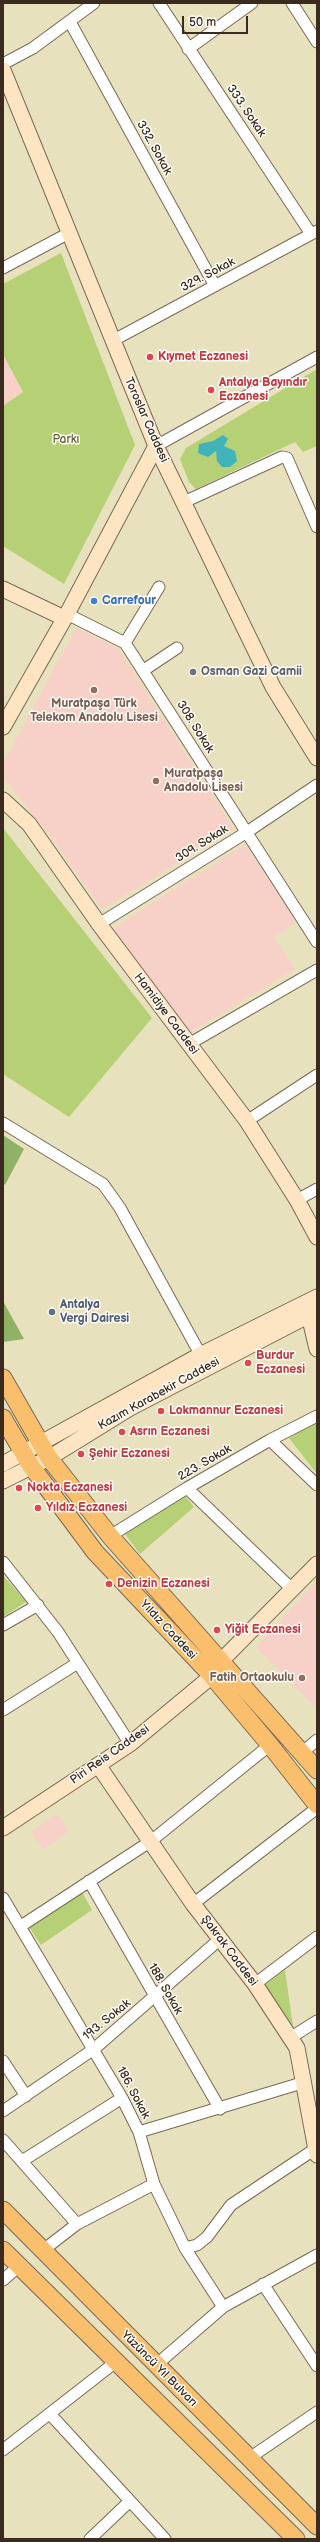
<!DOCTYPE html>
<html>
<head>
<meta charset="utf-8">
<style>
	body { margin:0 }
	#map { position:relative; width:320px; height:2542px; overflow:hidden; background:#e8e1bd; font-family:"Balsamiq Sans",sans-serif }
	canvas { display:block }
	.frame { position:absolute; inset:0; border:4px solid #3b2a1e; pointer-events:none }
	.scale { position:absolute; left:182px; top:16px; width:66px; height:18px; box-sizing:border-box; border:2px solid #3b2a1e; border-top:0; padding-left:5px; font-size:12px; line-height:14px; white-space:nowrap; color:#3b2a1e; -webkit-text-stroke:3px #fdfcf7; paint-order:stroke }
</style>
</head>
<body>
<div id="map">
<canvas width="320" height="2542"></canvas>
<div class="frame"></div>
<div class="scale">50 m</div>
</div>
<script>
const context = document.querySelector('canvas').getContext('2d');
context.lineJoin = 'round';
function fill(path, color) {
  context.fillStyle = color;
  context.fill(path, 'evenodd');
}
function shape(rows) {
  const path = new Path2D();
  for (const r of rows) {
    path.moveTo(r[0], r[1]);
    for (let i = 2; i < r.length; i += 2) path.lineTo(r[i], r[i + 1]);
  }
  return path;
}
function stroke(path, color, width, dash) {
  context.strokeStyle = color;
  context.lineWidth = width;
  context.lineCap = dash ? 'butt' : 'round';
  context.setLineDash(dash || []);
  context.stroke(path);
}
function write(font, color, halo, rows, align = 'center') {
  context.font = font + ' "Balsamiq Sans",sans-serif';
  context.lineWidth = 3;
  context.setLineDash([]);
  context.textBaseline = 'middle';
  context.strokeStyle = halo;
  context.fillStyle = color;
  for (const [text, x, y, turn = 0] of rows) {
    context.save();
    context.translate(x, y);
    context.rotate((+turn || 0) * Math.PI / 180);
    context.textAlign = isNaN(turn) ? turn : align;
    if (halo) context.strokeText(text, 0, 0);
    context.fillText(text, 0, 0);
    context.restore();
  }
}
const built = shape([
	[3,354,23,392,3,406],
	[76,628,118,648,234,829,102,909,46,830,3,777,3,764],
	[245,844,297,922,274,937,295,969,191,1032,112,929],
	[317,1581,317,1709,256,1647],
	[57,1814,69,1831,44,1849,31,1832]
]);
const green = shape([
	[61,253,135,445,64,584,3,546,3,406,23,392,3,354,3,284],
	[317,369,317,446,303,452,295,442,196,489,189,482,180,459,186,448],
	[3,828,152,1018,69,1117,3,1074],
	[317,1422,317,1474,289,1438],
	[185,1496,194,1507,140,1554,125,1534],
	[3,1575,26,1602,3,1617],
	[82,1892,92,1910,41,1945,29,1927],
	[285,1970,293,2026,266,1988,266,1984]
]);
const forest = shape([
	[3,1135,24,1149,5,1185,3,1183],
	[3,1301,24,1339,3,1342]
]);
const water = shape([
	[223,435,228,439,224,446,235,451,237,461,230,467,222,467,217,461,216,451,208,457,198,453,199,444,213,441]
]);
const street = shape([
	[159,3,311,234],
	[292,3,317,42],
	[70,22,215,286],
	[188,49,252,3],
	[3,64,33,48,94,3],
	[3,268,69,233],
	[112,341,317,231],
	[156,446,317,357],
	[184,502,282,457,287,458,317,527],
	[67,614,125,643,317,942],
	[125,643,159,587],
	[144,670,177,648],
	[99,924,247,832,317,785],
	[189,1044,317,970],
	[247,1121,317,1075],
	[3,1123,103,1184,120,1208,204,1361],
	[297,1200,317,1189],
	[270,1440,317,1485],
	[187,1488,293,1590],
	[110,1536,187,1488,270,1440,317,1416],
	[3,1562,58,1632,130,1744],
	[3,1625,38,1605],
	[3,1710,76,1664],
	[302,1753,317,1740],
	[89,1881,220,2109],
	[3,1898,122,2098,139,2132,154,2184,185,2248,223,2307],
	[193,1904,317,1808],
	[21,1926,151,1841,270,1745],
	[255,1984,317,1937],
	[290,2038,317,2021],
	[3,2061,26,2096],
	[3,2111,94,2049,220,1939],
	[139,2132,305,2082],
	[3,2140,77,2224],
	[22,2161,122,2098],
	[185,2248,197,2245,207,2237,231,2205,315,2149],
	[42,2251,77,2224,154,2184],
	[3,2280,19,2266],
	[263,2284,317,2366],
	[155,2366,223,2307,317,2255],
	[50,2414,165,2539],
	[3,2450,117,2361],
	[248,2459,317,2412],
	[90,2539,130,2501]
]);
const secondary = shape([
	[3,70,156,446,273,687,317,758],
	[3,589,64,618],
	[3,727,67,614,156,446],
	[3,800,29,824,99,924,247,1121,297,1200,317,1237],
	[309,1315,317,1349],
	[3,1464,200,1355,317,1297],
	[3,1481,49,1458,130,1408,317,1311],
	[221,1661,317,1564],
	[98,1765,193,1904,255,1984,297,2048,317,2155],
	[3,1828,130,1744,212,1676]
]);
const primary = shape([
	[3,1378,49,1458,110,1536,317,1770],
	[3,1418,31,1466,95,1552,212,1676,270,1745,317,1805],
	[3,2210,317,2526],
	[3,2250,296,2539]
]);
const markers = [
	[150,357,4,"#e0444e"],
	[211,390,4,"#e0444e"],
	[94,601,4,"#3f7fe0"],
	[193,672,4,"#6b7280"],
	[94,690,4,"#8d6e63"],
	[156,781,4,"#8d6e63"],
	[52,1312,4,"#5c6f8a"],
	[248,1363,4,"#e0444e"],
	[161,1411,4,"#e0444e"],
	[122,1432,4,"#e0444e"],
	[81,1454,4,"#e0444e"],
	[19,1488,4,"#e0444e"],
	[38,1508,4,"#e0444e"],
	[109,1584,4,"#e0444e"],
	[217,1630,4,"#e0444e"],
	[302,1678,4,"#8d6e63"]
];
const streetNames = [
	["333. Sokak",246,111,56],
	["332. Sokak",154,148,61],
	["329. Sokak",208,275,-28],
	["Toroslar Caddesi",146,420,66],
	["308. Sokak",195,727,58],
	["309. Sokak",202,844,-32],
	["Hamidiye Caddesi",166,1014,53],
	["Kazım Karabekir Caddesi",159,1394,-29],
	["223. Sokak",205,1463,-30],
	["Yıldız Caddesi",168,1630,47],
	["Piri Reis Caddesi",110,1755,-35],
	["Şakrak Caddesi",229,1951,53],
	["188. Sokak",165,1989,60],
	["193. Sokak",107,2020,-39],
	["186. Sokak",133,2093,62],
	["Yüzüncü Yıl Bulvarı",159,2369,45]
];
const healthNames = [
	["Kıymet Eczanesi",158,357],
	["Antalya Bayındır",219,383],
	["Eczanesi",219,397],
	["Burdur",256,1356],
	["Eczanesi",256,1370],
	["Lokmannur Eczanesi",169,1411],
	["Asrın Eczanesi",130,1432],
	["Şehir Eczanesi",89,1454],
	["Nokta Eczanesi",27,1488],
	["Yıldız Eczanesi",46,1508],
	["Denizin Eczanesi",117,1584],
	["Yiğit Eczanesi",225,1630]
];
const parkNames = [
	["Parkı",66,440]
];
const shopNames = [
	["Carrefour",102,601]
];
const worshipNames = [
	["Osman Gazi Camii",201,672]
];
const educationNames = [
	["Muratpaşa Türk",94,704],
	["Telekom Anadolu Lisesi",94,718],
	["Muratpaşa",164,774,"left"],
	["Anadolu Lisesi",164,788,"left"],
	["Fatih Ortaokulu",294,1678,"right"]
];
const serviceNames = [
	["Antalya",60,1305],
	["Vergi Dairesi",60,1319]
];
fill(built, '#f7d1c7');
fill(green, '#b6d076');
fill(forest, '#90b267');
fill(water, '#43b3ba');
stroke(street, '#786a56', 13);
stroke(secondary, '#786a56', 17);
stroke(primary, '#786a56', 19);
stroke(street, '#fff', 11);
stroke(secondary, '#fde5c4', 15);
stroke(primary, '#f9bf6c', 17);
for (const [x, y, r, color] of markers) {
  const dot = new Path2D();
  dot.arc(x, y, r, 0, 2 * Math.PI);
  context.fillStyle = color;
  context.fill(dot);
  stroke(dot, '#fdfcf7', 1.5);
}
write('12px', '#3b2a1e', '#fdfcf7', streetNames);
write('bold 12px', '#be3a42', '#fdfcf7', healthNames, 'left');
write('12px', '#605c38', '#fdfcf7', parkNames);
write('bold 12px', '#366cbe', '#fdfcf7', shopNames, 'left');
write('bold 12px', '#5b616d', '#fdfcf7', worshipNames, 'left');
write('bold 12px', '#785e54', '#fdfcf7', educationNames);
write('bold 12px', '#4e5e75', '#fdfcf7', serviceNames, 'left');
</script>
</body>
</html>
